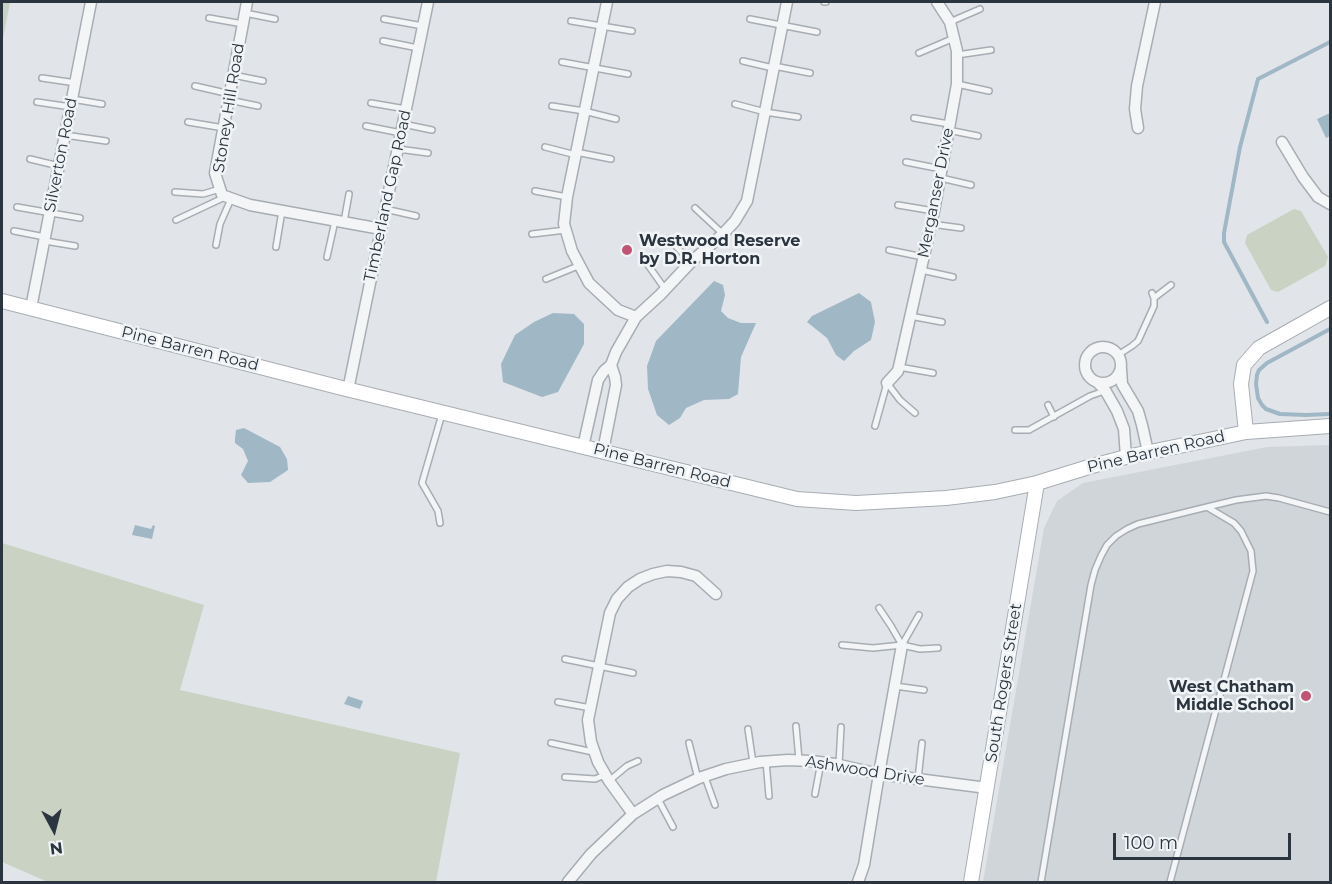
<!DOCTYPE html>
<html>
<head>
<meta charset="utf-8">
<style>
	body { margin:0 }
	#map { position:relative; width:1332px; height:884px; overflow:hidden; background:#e1e5e9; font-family:Montserrat,sans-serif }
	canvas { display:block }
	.frame { position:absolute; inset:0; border:3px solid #2b353f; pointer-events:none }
	.north { position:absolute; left:24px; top:800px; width:60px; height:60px; -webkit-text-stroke:4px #f1f4f6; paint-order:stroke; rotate:173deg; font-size:16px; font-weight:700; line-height:24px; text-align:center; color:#2b353f }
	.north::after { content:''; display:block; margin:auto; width:21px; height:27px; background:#2b353f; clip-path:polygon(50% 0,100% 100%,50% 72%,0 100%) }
	.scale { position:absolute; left:1113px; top:833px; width:178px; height:27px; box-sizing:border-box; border:3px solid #2b353f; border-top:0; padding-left:8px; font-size:18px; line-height:21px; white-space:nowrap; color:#2b353f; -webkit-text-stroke:4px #f1f4f6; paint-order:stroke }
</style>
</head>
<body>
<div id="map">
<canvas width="1332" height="884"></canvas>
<div class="frame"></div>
<div class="north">N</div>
<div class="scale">100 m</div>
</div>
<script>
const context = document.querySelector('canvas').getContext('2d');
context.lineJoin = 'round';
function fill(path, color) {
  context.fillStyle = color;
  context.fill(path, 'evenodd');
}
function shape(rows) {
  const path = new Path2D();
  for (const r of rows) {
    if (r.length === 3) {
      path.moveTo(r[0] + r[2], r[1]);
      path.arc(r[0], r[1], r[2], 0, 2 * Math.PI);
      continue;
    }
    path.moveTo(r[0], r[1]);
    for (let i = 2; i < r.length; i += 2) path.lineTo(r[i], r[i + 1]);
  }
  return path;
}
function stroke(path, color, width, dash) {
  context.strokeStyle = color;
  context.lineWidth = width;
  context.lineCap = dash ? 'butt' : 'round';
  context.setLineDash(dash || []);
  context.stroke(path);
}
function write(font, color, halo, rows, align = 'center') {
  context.font = font + ' Montserrat,sans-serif';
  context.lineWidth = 5;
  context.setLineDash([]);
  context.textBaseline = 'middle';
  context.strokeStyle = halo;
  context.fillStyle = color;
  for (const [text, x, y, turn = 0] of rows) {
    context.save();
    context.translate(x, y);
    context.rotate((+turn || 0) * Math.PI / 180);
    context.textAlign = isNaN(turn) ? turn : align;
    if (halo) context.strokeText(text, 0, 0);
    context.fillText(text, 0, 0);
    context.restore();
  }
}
const built = shape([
	[1330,445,1330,882,983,882,1044,528,1057,501,1083,483,1267,447]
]);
const green = shape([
	[2,2,10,2,2,44],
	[1294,209,1301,211,1328,257,1325,266,1278,292,1271,290,1245,243,1247,235],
	[2,543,204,605,180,690,460,753,436,882,48,882,2,862]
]);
const water = shape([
	[1330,113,1330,136,1326,138,1317,119],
	[714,281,723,285,725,295,721,311,728,318,741,323,756,323,741,357,738,394,729,399,704,400,686,408,680,418,669,425,657,415,648,389,647,366,656,341],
	[859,293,871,302,875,322,871,340,854,351,844,361,836,355,827,338,807,322,812,316],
	[553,313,574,314,584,324,584,344,558,392,542,397,503,382,501,364,515,335,534,322],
	[244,428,280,447,287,459,288,470,270,482,248,483,241,475,248,461,243,449,235,443,235,439,236,430],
	[135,525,151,529,153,525,155,526,152,539,132,535],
	[348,696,363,701,360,709,344,704]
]);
const stream = shape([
	[1267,322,1224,242,1224,233,1240,147,1258,79,1330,42],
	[1330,329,1267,363,1259,370,1257,375,1256,384,1258,398,1262,405,1266,409,1280,414,1306,415,1330,414]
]);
const lane = shape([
	[824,2,826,2],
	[245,13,275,19],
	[209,18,243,24],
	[384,19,423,26],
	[750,19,817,32],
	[571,21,632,31],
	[950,22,980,9],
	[383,41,418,48],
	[919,53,954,38],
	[957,55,991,50],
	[743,61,773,68],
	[562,62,628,74],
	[774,66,810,73],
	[233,75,263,81],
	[42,78,76,83],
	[957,84,989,91],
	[195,86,230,94],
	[72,99,102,104],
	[229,100,258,106],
	[37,102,71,107],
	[371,103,406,109],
	[735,104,765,112,798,117],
	[552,106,584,111,616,119],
	[914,118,949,124],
	[188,122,224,128],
	[403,124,432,130],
	[366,126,401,133],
	[948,130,978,136],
	[65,135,106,141],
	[545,147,576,155],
	[398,149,428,153],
	[576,152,611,159],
	[30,159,59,166],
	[906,162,941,169],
	[941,178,971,185],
	[535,191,567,197],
	[175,192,203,194,220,189],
	[898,205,934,211],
	[17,207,80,218],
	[695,208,723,234],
	[385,209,416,216],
	[176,220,225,197],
	[344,222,349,194],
	[931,224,961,228],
	[14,231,45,237],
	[532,234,566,230],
	[669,239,691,262],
	[45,241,75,246],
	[216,245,220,224,231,199],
	[276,247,282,211],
	[889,250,923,257],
	[327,257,335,221],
	[643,258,665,289],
	[921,270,953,277],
	[546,279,578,266],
	[1154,298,1171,285],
	[910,316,942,322],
	[1118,355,1132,346,1138,341,1154,306,1154,298,1152,293],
	[899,367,933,373],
	[887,383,900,400,915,413],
	[1048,405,1054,417],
	[875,426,887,383],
	[1015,430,1029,430,1090,396,1104,391],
	[1207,507,1236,500,1266,496,1279,498,1330,512],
	[440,523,438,511,422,483,442,414],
	[879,608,891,626,902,645],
	[842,645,873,648,902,645,920,649,938,648],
	[902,645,919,615],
	[565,659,633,673],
	[895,686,924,690],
	[558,702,591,708],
	[796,726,799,760],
	[748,729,753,763],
	[551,743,593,752],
	[689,743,698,779],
	[766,761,769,796],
	[839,764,841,727],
	[565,777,595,779,605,775],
	[705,777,715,805],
	[918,779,922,743],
	[609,781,627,766,638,761],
	[815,794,821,762],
	[658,799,673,827],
	[1041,882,1091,585,1095,570,1101,556,1107,545,1116,536,1127,529,1138,524,1207,507,1234,523,1241,531,1251,551,1253,571,1170,882]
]);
const street = shape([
	[247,2,215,173,222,195,250,205,381,229],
	[607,2,567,197,564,224,572,251,589,283,618,310,636,317],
	[1138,128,1135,109,1137,86,1155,2],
	[1282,142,1303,177,1318,197,1330,204],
	[31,308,91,2],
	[1103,365,18],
	[1121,369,1122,384,1138,411,1142,425,1148,452],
	[887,383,898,371,934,211,957,84,957,51,950,22,937,2],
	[1098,383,1105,390,1117,411,1124,429,1126,457],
	[348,390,428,2],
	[583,447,598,380,604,371,611,365,616,352,636,317,660,295,691,262,723,234,735,221,747,201,787,2],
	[603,451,616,385,615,377,611,365],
	[633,814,609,781,598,762,591,742,588,720,610,613,617,599,628,587,640,579,653,574,667,571,681,572,696,576,716,594],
	[568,882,591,854,633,814,663,795,699,778,726,769,760,762,788,760,811,761,835,764,879,774,987,788],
	[858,882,864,865,879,774,902,645]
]);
const secondary = shape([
	[2,301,342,388,797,499,856,503,946,498,995,492,1037,483,1092,466,1126,457,1218,438,1246,432,1330,426],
	[1246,432,1241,384,1244,365,1259,348,1330,308],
	[971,882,1037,483]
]);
const markers = [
	[627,250,6,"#c15374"],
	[1306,696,6,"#c15374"]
];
const streetNames = [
	["Stoney Hill Road",229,108,-81],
	["Silverton Road",61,155,-79],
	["Merganser Drive",936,193,-79],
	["Timberland Gap Road",388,196,-78],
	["Pine Barren Road",190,349,14],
	["Pine Barren Road",1156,452,-13],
	["Pine Barren Road",662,466,14],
	["South Rogers Street",1004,683,-81],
	["Ashwood Drive",865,771,9]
];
const poiNames = [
	["Westwood Reserve",639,241],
	["by D.R. Horton",639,259],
	["West Chatham",1294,687,"right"],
	["Middle School",1294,705,"right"]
];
fill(built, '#d0d5da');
fill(green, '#c9d2c3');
fill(water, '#a0b7c5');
stroke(stream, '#a0b7c5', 4);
stroke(lane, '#a7adb3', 8);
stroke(street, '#a7adb3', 13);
stroke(secondary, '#a7adb3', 16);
stroke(lane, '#f4f5f7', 5);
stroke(street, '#f4f5f7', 10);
stroke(secondary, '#fff', 14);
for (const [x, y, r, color] of markers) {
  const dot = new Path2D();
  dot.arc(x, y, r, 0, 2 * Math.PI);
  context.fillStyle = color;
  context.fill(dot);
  stroke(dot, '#f1f4f6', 2);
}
write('16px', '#2b353f', '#f1f4f6', streetNames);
write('bold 16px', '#2b353f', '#f1f4f6', poiNames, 'left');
</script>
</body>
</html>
